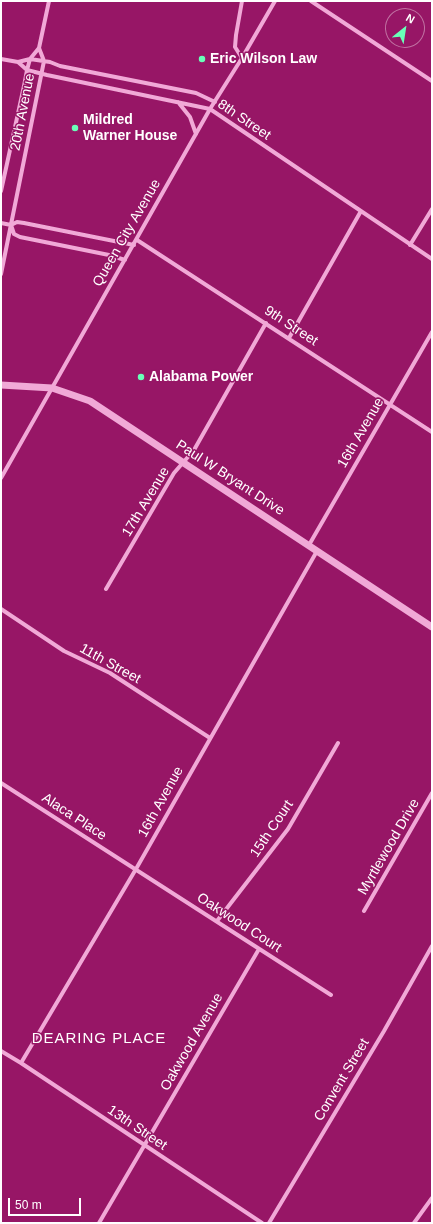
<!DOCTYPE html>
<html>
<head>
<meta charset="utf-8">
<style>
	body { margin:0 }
	#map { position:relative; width:433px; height:1224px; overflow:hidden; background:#971666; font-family:Helvetica,sans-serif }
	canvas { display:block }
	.frame { position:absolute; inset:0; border:2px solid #fff; pointer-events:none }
	.north { position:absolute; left:385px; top:8px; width:40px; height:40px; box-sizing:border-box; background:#971666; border:1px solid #c173a3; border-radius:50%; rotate:30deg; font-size:11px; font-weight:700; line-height:16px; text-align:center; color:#fff }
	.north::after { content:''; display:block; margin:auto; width:14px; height:18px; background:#69ffb8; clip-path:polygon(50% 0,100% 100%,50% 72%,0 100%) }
	.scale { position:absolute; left:8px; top:1198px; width:73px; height:18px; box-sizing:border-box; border:2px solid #fff; border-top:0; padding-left:5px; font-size:12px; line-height:14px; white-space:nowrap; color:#fff; -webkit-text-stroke:3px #971666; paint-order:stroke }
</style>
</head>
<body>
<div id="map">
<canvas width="433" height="1224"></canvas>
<div class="frame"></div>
<div class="north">N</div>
<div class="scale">50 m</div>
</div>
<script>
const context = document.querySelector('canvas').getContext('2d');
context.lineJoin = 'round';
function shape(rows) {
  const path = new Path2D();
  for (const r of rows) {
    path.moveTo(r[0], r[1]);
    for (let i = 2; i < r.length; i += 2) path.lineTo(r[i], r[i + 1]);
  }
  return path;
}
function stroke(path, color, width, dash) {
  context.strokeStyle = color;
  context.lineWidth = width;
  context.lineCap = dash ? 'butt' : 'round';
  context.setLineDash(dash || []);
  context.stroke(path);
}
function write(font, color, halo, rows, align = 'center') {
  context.font = font + ' Helvetica,sans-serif';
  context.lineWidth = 3;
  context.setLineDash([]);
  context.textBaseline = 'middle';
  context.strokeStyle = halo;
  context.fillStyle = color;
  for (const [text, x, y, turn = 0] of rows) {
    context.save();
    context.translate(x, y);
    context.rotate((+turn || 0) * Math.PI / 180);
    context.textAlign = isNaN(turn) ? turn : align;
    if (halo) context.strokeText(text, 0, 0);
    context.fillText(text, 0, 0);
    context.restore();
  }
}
const minor = shape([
	[311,1,432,81],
	[242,58,235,47,236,35,242,1],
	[1,59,18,62,30,59,50,62,60,66,196,93,215,102],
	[18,62,27,70,47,75,210,109,432,259],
	[178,102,190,117,196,134],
	[1,191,24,86,27,70,30,59,39,48,49,1],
	[1,223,11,225,17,222,24,223,134,245],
	[11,225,14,234,20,237,109,255,125,260],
	[137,240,432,432],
	[410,245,432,209],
	[1,274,44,61,39,48],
	[289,338,361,211],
	[1,478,210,109,242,58,275,1],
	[309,545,432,332],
	[106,589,174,473,194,450,266,323],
	[1,609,64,651,110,673,210,738],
	[1,783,331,995],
	[364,911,432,793],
	[217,921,288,829,338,743],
	[1,1051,21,1063,262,1223],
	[21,1063,136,869,317,551],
	[99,1223,259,949],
	[269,1223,384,1031,432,946],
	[414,1223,432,1198]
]);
const tertiary = shape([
	[1,385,52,388,90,401,432,627]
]);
const markers = [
	[202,59,4,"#69ffb8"],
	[75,128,4,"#69ffb8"],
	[141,377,4,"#69ffb8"]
];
const poiNames = [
	["Eric Wilson Law",210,59],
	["Mildred",83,120],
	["Warner House",83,136],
	["Alabama Power",149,377]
];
const streetNames = [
	["20th Avenue",23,112,-79],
	["8th Street",244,120,34],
	["Queen City Avenue",127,233,-60],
	["9th Street",291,326,33],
	["16th Avenue",361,433,-60],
	["Paul W Bryant Drive",230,478,33],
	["17th Avenue",146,502,-59],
	["11th Street",110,664,29],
	["16th Avenue",161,802,-61],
	["Alaca Place",74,817,33],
	["15th Court",272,829,-56],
	["Myrtlewood Drive",389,847,-60],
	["Oakwood Court",239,923,33],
	["Oakwood Avenue",192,1042,-60],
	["Convent Street",342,1080,-59],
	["13th Street",137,1128,34]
];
const neighbourhoodNames = [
	["DEARING PLACE",99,1039]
];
stroke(minor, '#f1a9d7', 4);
stroke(tertiary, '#f1a9d7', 7);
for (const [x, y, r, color] of markers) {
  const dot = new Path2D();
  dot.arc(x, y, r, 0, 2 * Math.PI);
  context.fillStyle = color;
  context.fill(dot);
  stroke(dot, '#971666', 1.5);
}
write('bold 14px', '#fff', '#971666', poiNames, 'left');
write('14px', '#fff', '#971666', streetNames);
context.letterSpacing = '1px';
write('15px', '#fff', '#971666', neighbourhoodNames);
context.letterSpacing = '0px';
</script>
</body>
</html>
